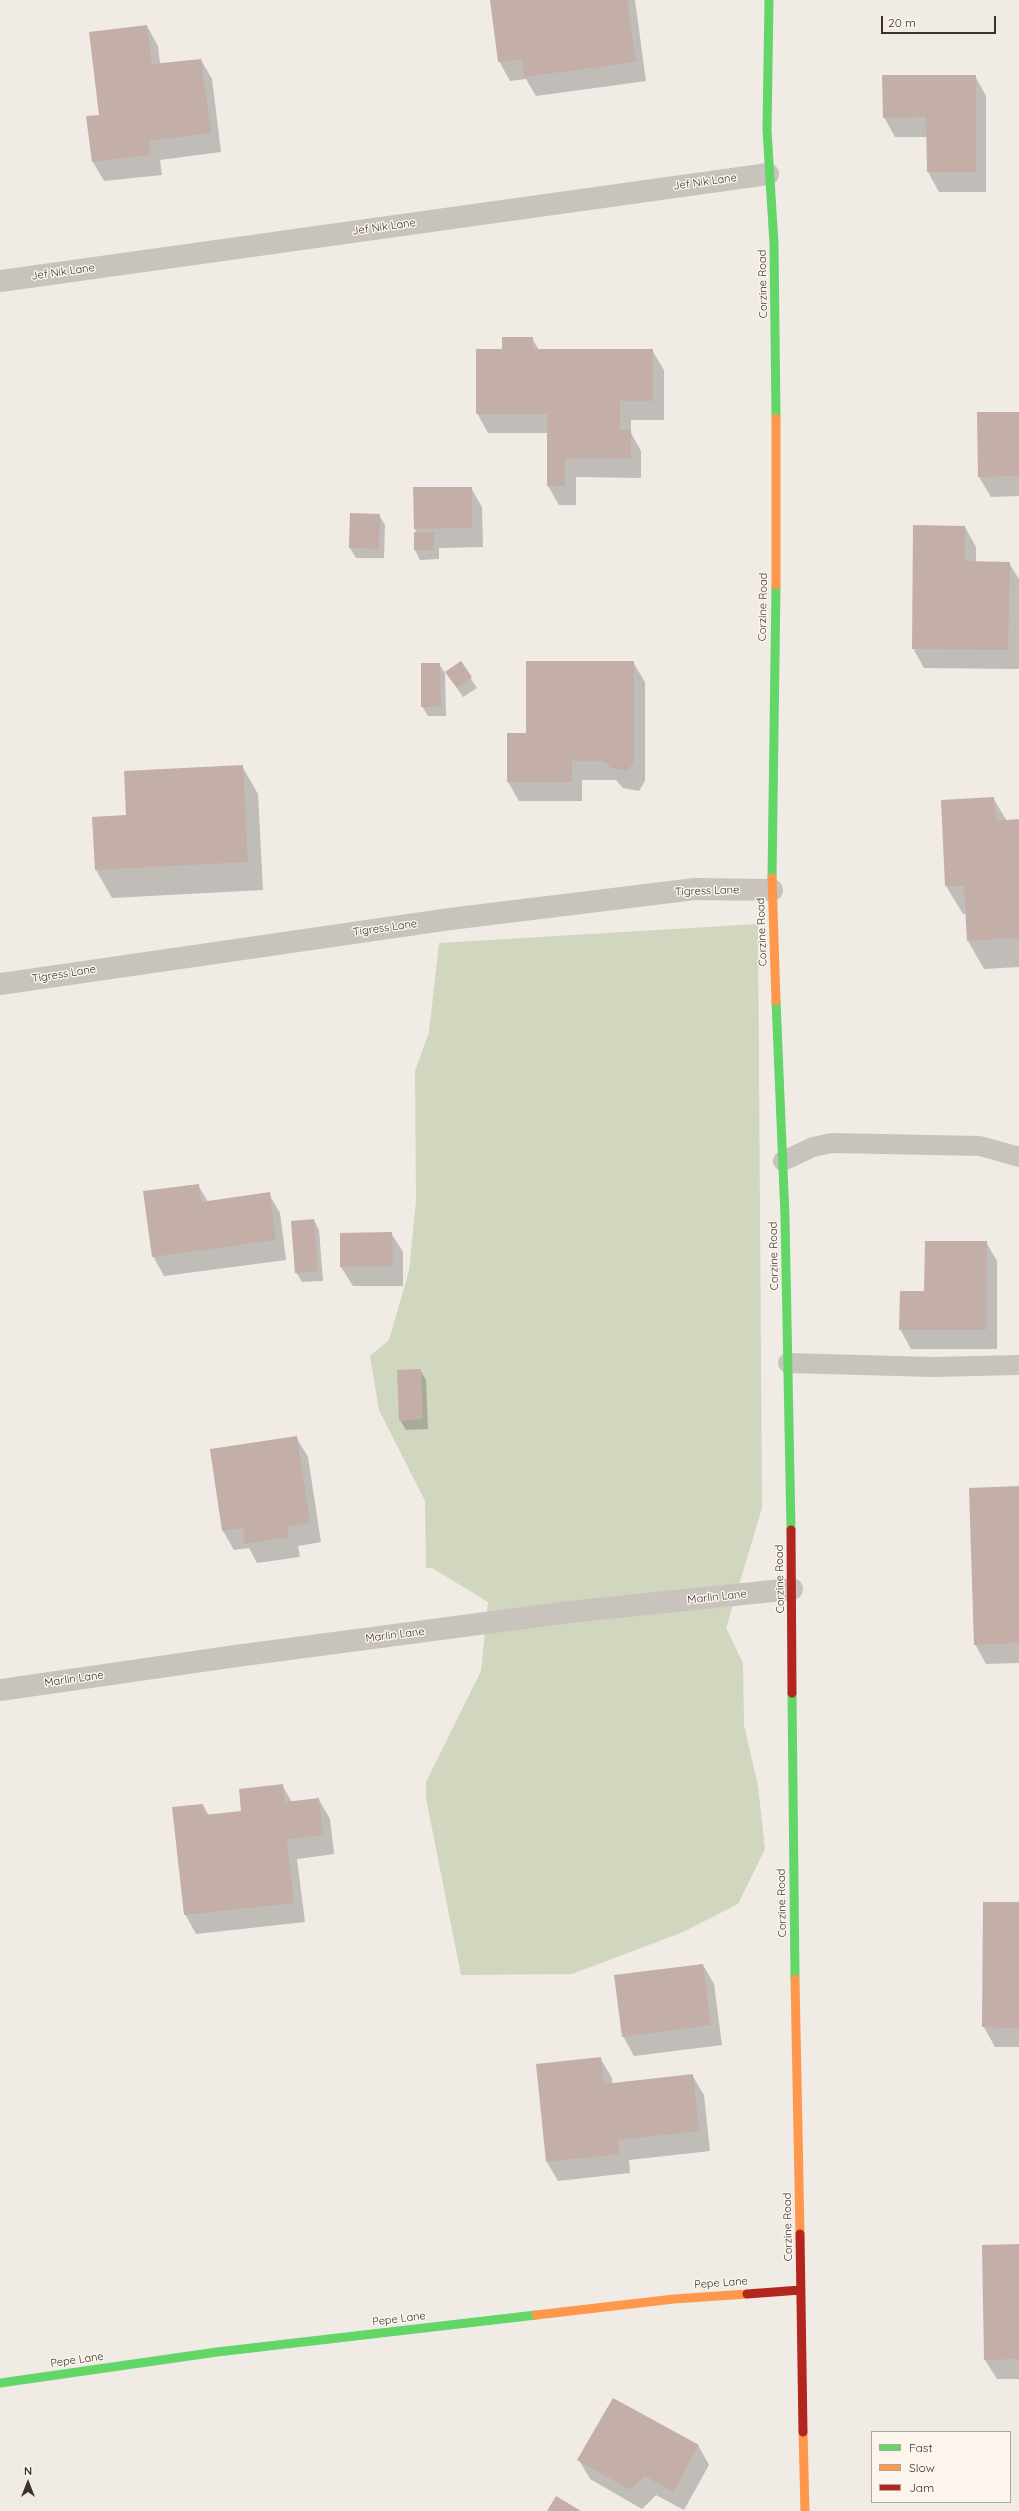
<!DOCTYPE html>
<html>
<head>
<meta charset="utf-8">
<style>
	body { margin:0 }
	#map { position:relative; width:1019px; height:2511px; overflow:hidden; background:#f0ebe5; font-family:Quicksand,sans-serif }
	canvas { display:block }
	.legend { position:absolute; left:871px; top:2431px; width:140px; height:72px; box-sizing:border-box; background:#fbf5ee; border:1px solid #aea6a0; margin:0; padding:5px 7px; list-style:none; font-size:12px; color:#3b302b }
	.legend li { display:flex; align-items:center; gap:8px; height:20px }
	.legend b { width:20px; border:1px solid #aea6a0 }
	.north { position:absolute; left:8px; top:2463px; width:40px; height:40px; -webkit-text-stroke:3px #fbf5ee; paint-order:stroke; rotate:0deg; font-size:11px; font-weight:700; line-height:16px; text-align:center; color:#3b302b }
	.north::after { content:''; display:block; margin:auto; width:14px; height:18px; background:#3b302b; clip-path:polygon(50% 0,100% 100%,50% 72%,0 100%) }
	.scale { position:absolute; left:881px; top:16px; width:115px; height:18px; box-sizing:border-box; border:2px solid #3b302b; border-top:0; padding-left:5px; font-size:12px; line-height:14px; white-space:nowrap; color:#3b302b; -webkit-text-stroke:3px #fbf5ee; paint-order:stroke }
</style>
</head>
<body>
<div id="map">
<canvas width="1019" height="2511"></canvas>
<ul class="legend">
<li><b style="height:5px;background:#63d668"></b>Fast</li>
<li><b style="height:5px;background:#ff974d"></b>Slow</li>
<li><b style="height:5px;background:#b3261e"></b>Jam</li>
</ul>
<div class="north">N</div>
<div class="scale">20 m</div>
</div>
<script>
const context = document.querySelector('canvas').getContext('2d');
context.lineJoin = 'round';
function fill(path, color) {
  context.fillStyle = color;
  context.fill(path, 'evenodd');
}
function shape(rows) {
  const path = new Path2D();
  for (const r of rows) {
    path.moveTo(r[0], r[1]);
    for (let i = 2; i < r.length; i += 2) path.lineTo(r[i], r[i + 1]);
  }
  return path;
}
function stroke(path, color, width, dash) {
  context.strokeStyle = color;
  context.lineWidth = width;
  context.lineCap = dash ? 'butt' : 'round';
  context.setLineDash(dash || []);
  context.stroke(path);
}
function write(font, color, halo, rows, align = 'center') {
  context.font = font + ' Quicksand,sans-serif';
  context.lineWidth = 3;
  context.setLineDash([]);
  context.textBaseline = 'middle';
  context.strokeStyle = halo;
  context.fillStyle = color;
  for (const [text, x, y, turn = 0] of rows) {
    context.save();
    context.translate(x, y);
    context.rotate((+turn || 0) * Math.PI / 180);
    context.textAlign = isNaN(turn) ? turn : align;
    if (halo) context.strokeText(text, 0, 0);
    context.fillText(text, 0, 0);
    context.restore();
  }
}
const green = shape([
	[758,924,762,1508,726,1628,743,1663,744,1725,758,1786,765,1849,738,1904,683,1932,572,1974,461,1975,426,1798,426,1782,481,1671,488,1602,432,1568,426,1568,425,1501,379,1410,370,1356,389,1340,409,1271,416,1201,415,1071,429,1032,439,943]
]);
const shadow = shape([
	[491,0,635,0,646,81,536,96,526,79,510,81,499,61],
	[147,26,158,46,160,64,201,60,212,79,221,152,160,160,162,175,104,181,93,162,100,116],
	[975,76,986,96,986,192,939,192,928,172,928,137,895,137,884,117],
	[532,338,539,350,652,350,664,370,664,420,631,420,631,433,641,451,641,478,576,477,576,505,559,505,548,486,548,433,488,433,477,413,503,350],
	[1019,413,1019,496,991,497,979,477],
	[414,488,471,488,482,507,483,547,439,548,439,559,420,560,415,550,417,533,415,529],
	[351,514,379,515,385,525,384,558,356,558,350,548],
	[965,527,976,547,976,562,1009,563,1019,579,1019,669,924,668,913,648],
	[460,662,477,688,463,697,446,672],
	[633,662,645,682,645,781,639,791,623,788,616,780,582,780,582,801,519,801,508,782],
	[439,664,445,673,446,716,428,716,422,706],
	[242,766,258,794,263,890,112,898,96,870,93,818,128,816],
	[993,798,1007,821,1019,820,1019,967,984,969,968,941,967,914,963,914,946,886,942,801],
	[198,1185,208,1202,269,1194,280,1213,286,1260,164,1276,153,1256],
	[314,1220,319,1230,323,1281,302,1282,296,1272],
	[391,1233,403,1252,403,1286,353,1286,341,1267],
	[986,1242,997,1261,997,1349,911,1349,900,1329],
	[420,1370,426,1380,428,1429,406,1430,400,1420],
	[296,1437,308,1457,321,1542,298,1546,300,1557,257,1563,249,1548,234,1550,223,1531],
	[1019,1487,1019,1663,986,1664,975,1644],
	[282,1785,292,1802,319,1800,330,1819,334,1854,297,1859,305,1922,196,1934,185,1914,203,1805,209,1816,242,1812],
	[1019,1903,1019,2047,995,2047,984,2027],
	[703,1965,714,1984,722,2045,634,2056,623,2036],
	[600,2058,612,2078,612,2084,692,2075,704,2095,710,2151,629,2160,630,2173,558,2181,547,2162],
	[1019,2245,1019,2379,997,2379,985,2360],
	[698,2445,709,2465,684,2510,656,2495,642,2509,590,2479,579,2460]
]);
const building = shape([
	[490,0,627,0,636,62,524,77,522,59,498,62],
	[147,25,152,64,201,59,211,133,149,141,151,155,92,162,86,116,99,115,89,32],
	[882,75,976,75,976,172,927,172,926,117,883,118],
	[502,337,533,337,533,349,653,349,653,401,620,401,620,430,631,430,631,459,565,458,565,486,547,486,547,414,476,414,476,349,502,349],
	[977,412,1019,412,1019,476,978,477],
	[413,487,472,487,472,528,414,529],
	[350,513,380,514,379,549,349,548],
	[913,525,965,526,965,561,1010,562,1008,650,912,649],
	[414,532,434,532,434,550,414,550],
	[461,661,472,677,457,688,445,672],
	[526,661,634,661,634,761,628,771,611,768,604,761,572,761,572,782,507,782,507,733,526,733],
	[421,663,440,663,441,707,421,707],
	[243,765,248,862,95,870,92,817,126,815,124,771],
	[994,797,996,821,1019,819,1019,938,967,941,964,886,945,886,941,800],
	[199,1184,201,1202,270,1192,276,1240,152,1257,143,1191],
	[314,1219,318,1271,295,1273,291,1221],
	[392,1232,393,1266,340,1267,340,1233],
	[925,1241,987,1241,986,1330,899,1330,900,1291,924,1291],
	[421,1369,423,1419,399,1421,397,1370],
	[297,1436,310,1523,287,1527,289,1537,245,1544,243,1528,222,1531,210,1449],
	[1019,1486,1019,1643,974,1645,969,1488],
	[283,1784,285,1802,319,1798,323,1835,287,1839,294,1903,184,1915,172,1807,203,1804,204,1815,241,1811,239,1789],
	[983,1902,1019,1902,1019,2028,982,2027],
	[703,1964,711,2025,622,2037,614,1975],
	[601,2057,604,2084,693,2074,699,2131,618,2140,620,2154,546,2162,536,2064],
	[1019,2244,1019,2359,984,2360,982,2245],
	[613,2398,699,2445,673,2492,645,2476,630,2490,577,2460],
	[556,2496,581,2511,547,2511]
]);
const lane = shape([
	[783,1161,813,1147,832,1143,980,1146,1019,1157],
	[788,1363,933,1367,1019,1365]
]);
const street = shape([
	[0,281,768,174],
	[0,984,450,919,695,889,772,890],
	[0,1690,236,1656,569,1612,792,1589]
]);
const fast = shape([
	[769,0,767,130,774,244,776,418],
	[772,878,776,585],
	[776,1001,785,1217,791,1530],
	[792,1693,795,1979],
	[0,2383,217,2352,536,2315]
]);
const slow = shape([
	[776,585,776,418],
	[772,878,776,1001],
	[795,1979,800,2234],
	[536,2315,674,2299,747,2294],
	[803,2432,805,2511]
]);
const jam = shape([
	[791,1530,792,1693],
	[800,2234,803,2432],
	[747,2294,801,2290]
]);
const streetNames = [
	["Jef Nik Lane",705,182,-8],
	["Jef Nik Lane",384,227,-8],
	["Jef Nik Lane",63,272,-8],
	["Corzine Road",763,284,-91],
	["Corzine Road",763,607,-89],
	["Tigress Lane",707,891,-2],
	["Tigress Lane",385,928,-8],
	["Corzine Road",762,932,-92],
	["Tigress Lane",64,974,-9],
	["Corzine Road",774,1256,-91],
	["Corzine Road",780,1579,-91],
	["Marlin Lane",717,1597,-6],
	["Marlin Lane",395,1635,-7],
	["Marlin Lane",74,1679,-8],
	["Corzine Road",782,1903,-91],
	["Corzine Road",788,2227,-91],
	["Pepe Lane",721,2283,-4],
	["Pepe Lane",399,2319,-7],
	["Pepe Lane",77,2360,-8]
];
fill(green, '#d1d6bf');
fill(shadow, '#0003');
fill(building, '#c3afa7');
stroke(lane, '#c9c3be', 20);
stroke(street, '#c9c3be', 22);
stroke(fast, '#63d668', 9);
stroke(slow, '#ff974d', 9);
stroke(jam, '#b3261e', 9);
write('11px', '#3b302b', '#fbf5ee', streetNames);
</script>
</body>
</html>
